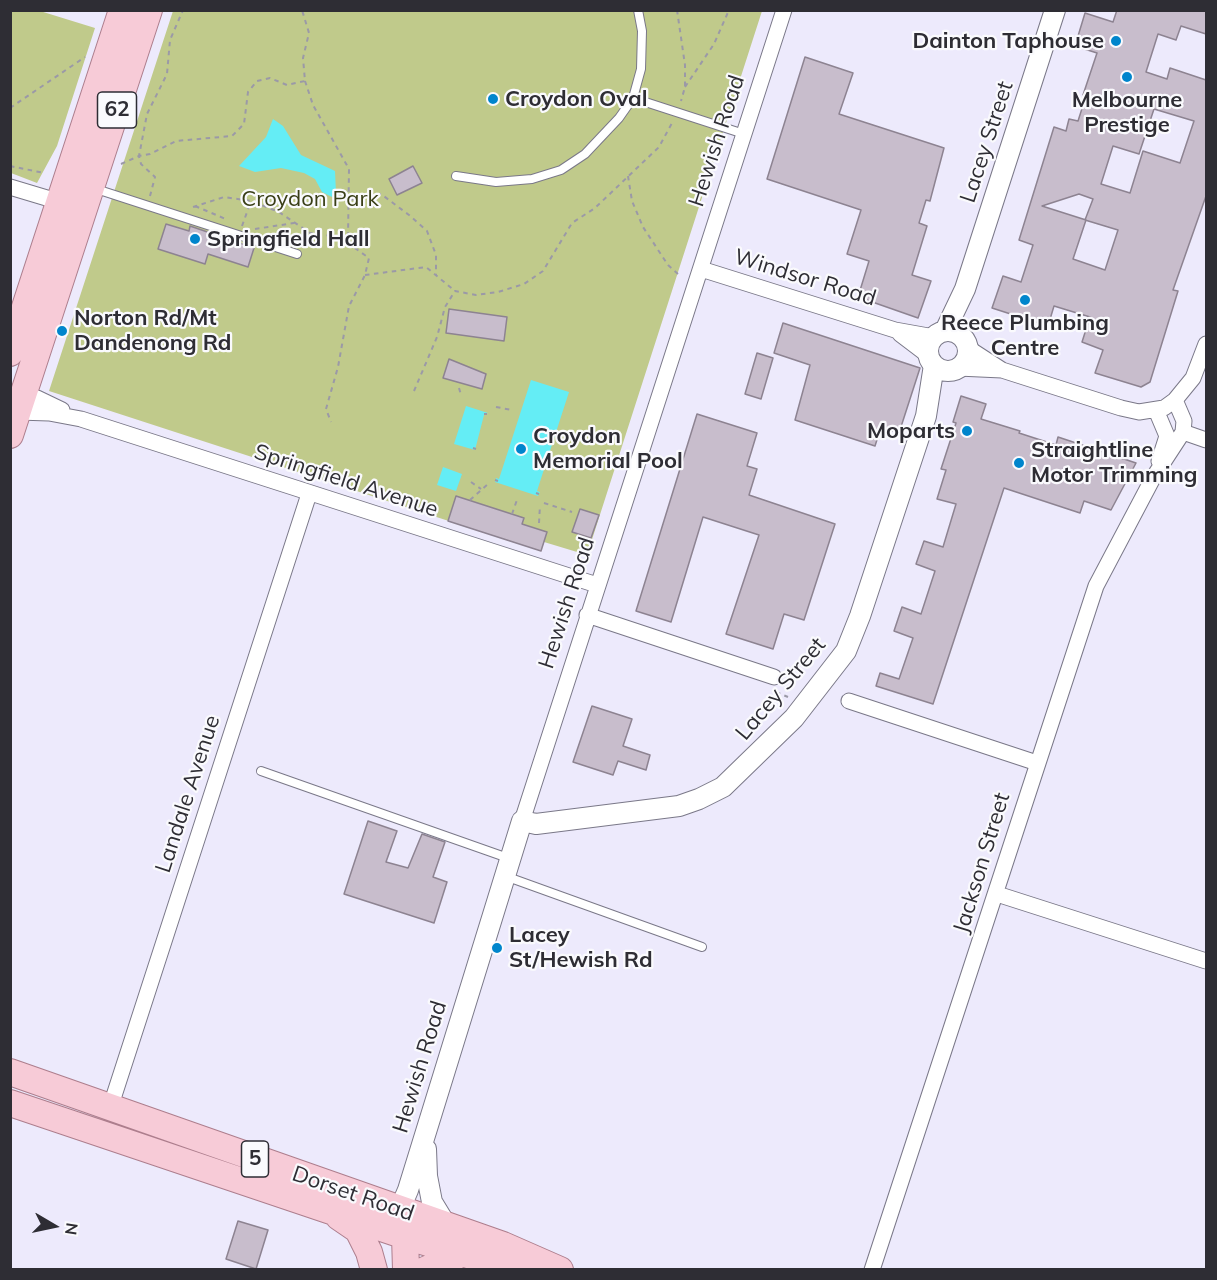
<!DOCTYPE html>
<html>
<head>
<meta charset="utf-8">
<style>
	body { margin:0 }
	#map { position:relative; width:1217px; height:1280px; overflow:hidden; background:#edeafc; font-family:Mulish,sans-serif }
	canvas { display:block }
	.frame { position:absolute; inset:0; border:12px solid #2e2d34; pointer-events:none }
	.north { position:absolute; left:24px; top:1196px; width:60px; height:60px; -webkit-text-stroke:4px #fafafd; paint-order:stroke; rotate:99deg; font-size:16px; font-weight:700; line-height:24px; text-align:center; color:#2e2d34 }
	.north::after { content:''; display:block; margin:auto; width:21px; height:27px; background:#2e2d34; clip-path:polygon(50% 0,100% 100%,50% 72%,0 100%) }
</style>
</head>
<body>
<div id="map">
<canvas width="1217" height="1280"></canvas>
<div class="frame"></div>
<div class="north">N</div>
</div>
<script>
const context = document.querySelector('canvas').getContext('2d');
context.lineJoin = 'round';
function fill(path, color) {
  context.fillStyle = color;
  context.fill(path, 'evenodd');
}
function shape(rows) {
  const path = new Path2D();
  for (const r of rows) {
    if (r.length === 3) {
      path.moveTo(r[0] + r[2], r[1]);
      path.arc(r[0], r[1], r[2], 0, 2 * Math.PI);
      continue;
    }
    path.moveTo(r[0], r[1]);
    for (let i = 2; i < r.length; i += 2) path.lineTo(r[i], r[i + 1]);
  }
  return path;
}
function stroke(path, color, width, dash) {
  context.strokeStyle = color;
  context.lineWidth = width;
  context.lineCap = dash ? 'butt' : 'round';
  context.setLineDash(dash || []);
  context.stroke(path);
}
function write(font, color, halo, rows, align = 'center') {
  context.font = font + ' Mulish,sans-serif';
  context.lineWidth = 4.5;
  context.setLineDash([]);
  context.textBaseline = 'middle';
  context.strokeStyle = halo;
  context.fillStyle = color;
  for (const [text, x, y, turn = 0] of rows) {
    context.save();
    context.translate(x, y);
    context.rotate((+turn || 0) * Math.PI / 180);
    context.textAlign = isNaN(turn) ? turn : align;
    if (halo) context.strokeText(text, 0, 0);
    context.fillText(text, 0, 0);
    context.restore();
  }
}
const green = shape([
	[10,11,40,11,95,28,57,146,37,183,11,173],
	[173,11,762,11,587,555,544,542,541,551,49,391]
]);
const water = shape([
	[273,119,283,126,301,155,335,171,336,193,332,197,322,192,315,179,304,173,281,168,255,172,239,166,266,137],
	[531,380,569,392,537,491,540,492,538,496,495,482,496,478,499,479],
	[466,406,488,413,484,415,475,450,454,444],
	[443,467,462,474,456,491,437,485]
]);
const building = shape([
	[1117,10,1206,10,1206,34,1181,26,1176,40,1158,34,1146,72,1167,79,1170,68,1206,80,1206,196,1173,290,1178,291,1150,382,1141,387,1095,373,1103,350,1082,342,1090,317,1054,306,1048,326,992,308,1003,276,1021,282,1033,245,1019,240,1054,127,1066,131,1069,119,1078,121,1086,96,1083,95,1097,53,1075,46,1085,13,1113,22,1117,10],
	[1154,109,1194,121,1180,163,1143,151,1130,193,1101,184,1113,146,1139,154,1154,109],
	[1079,194,1093,199,1085,220,1118,230,1105,270,1073,259,1086,220,1042,206,1079,194],
	[805,57,853,73,839,114,944,148,930,201,926,200,919,223,927,226,912,275,931,281,918,318,858,297,869,261,847,254,861,210,767,179,805,57],
	[413,166,422,183,397,195,389,179,413,166],
	[166,224,189,231,190,226,254,248,248,267,208,254,205,264,158,249,166,224],
	[449,309,507,317,504,341,446,333,449,309],
	[783,323,920,368,899,433,881,427,875,446,795,420,810,365,774,353,783,323],
	[757,353,773,358,761,399,745,394,757,353],
	[449,359,486,374,482,389,443,378,449,359],
	[961,396,986,404,981,419,1020,431,1019,433,1056,445,1058,437,1136,463,1111,510,1084,501,1080,513,1004,488,933,704,876,686,880,673,899,679,913,638,894,631,902,607,921,614,935,571,916,564,924,541,943,547,956,504,937,499,946,470,941,469,956,423,953,422,961,396],
	[697,414,757,433,747,466,757,469,749,495,835,524,804,620,784,614,773,649,726,634,759,535,703,517,671,622,636,611,697,414],
	[456,496,524,518,522,524,547,532,541,551,448,521,456,496],
	[580,509,599,515,591,538,572,532,580,509],
	[592,706,632,719,623,746,650,755,646,770,618,761,613,775,573,762,592,706],
	[368,821,397,831,386,862,408,868,422,834,445,842,433,877,447,882,434,923,344,894,368,821],
	[238,1221,268,1230,256,1269,226,1259,238,1221]
]);
const path = shape([
	[677,10,685,65,685,87,681,101],
	[305,81,313,105,349,169,348,238,352,246,369,258,365,275,349,306,338,367,326,409,331,422],
	[685,87,714,44,729,10],
	[10,108,85,57],
	[121,164,139,156,147,114,167,74,170,40,183,10],
	[10,166,44,173],
	[628,176,632,201,643,227,668,265,679,275],
	[150,196,155,177,141,164,139,156,150,154,176,141,232,136,244,124,248,92,257,81,270,78,287,85,305,81,303,58,309,33,302,10],
	[350,200,381,194,409,215,427,231,436,255,436,276],
	[195,206,228,220],
	[193,207,224,197,251,201,279,212,310,233,347,238],
	[242,226,251,201],
	[255,229,294,223],
	[365,275,426,267,455,291],
	[966,323,975,326],
	[459,388,461,395],
	[414,391,437,337,445,307,455,291,476,295,498,292,524,284,543,271,572,223,595,208,659,147,672,123],
	[496,407,512,410],
	[484,414,487,414],
	[473,448,476,449],
	[495,480,498,481],
	[471,482,481,489],
	[536,493,539,494],
	[470,500,487,485],
	[544,503,572,512],
	[512,514,518,497],
	[539,523,540,505],
	[776,692,788,697]
]);
const service = shape([
	[633,98,744,134],
	[456,176,496,182,532,179,561,170,585,154,619,118,633,98,641,69,642,31,638,10],
	[93,188,297,254],
	[261,771,508,858],
	[505,876,702,947]
]);
const minor = shape([
	[10,187,60,202],
	[701,269,895,330,934,337],
	[900,334,929,356],
	[968,348,1002,370,1121,408,1139,412,1164,408,1175,400,1193,378,1206,344],
	[958,368,1002,370],
	[18,399,37,398,62,410],
	[1156,410,1167,436,1159,461],
	[18,412,49,413,81,419,597,585],
	[1183,432,1206,440],
	[587,615,774,677],
	[849,701,1037,763],
	[522,821,784,10],
	[997,894,1206,961],
	[110,1108,309,494],
	[872,1270,1096,586,1153,478,1183,432,1184,421,1175,400]
]);
const tertiary = shape([
	[945,331,965,289,1055,10],
	[948,351,20],
	[426,1149,427,1176,432,1202,446,1225],
	[399,1211,408,1190,522,821,536,824,679,806,699,799,723,787,794,718,846,651,860,616,926,416,934,365]
]);
const primary = shape([
	[10,353,122,10],
	[10,435,149,10],
	[10,1072,503,1245,560,1270],
	[10,1103,405,1236,518,1270],
	[339,1217,358,1230,369,1252,374,1270],
	[401,1220,405,1236,406,1270],
	[425,1270,461,1254]
]);
const markers = [
	[1116,41,6,"#0085cc"],
	[1127,77,6,"#0085cc"],
	[493,99,6,"#0085cc"],
	[195,239,6,"#0085cc"],
	[1025,300,6,"#0085cc"],
	[62,331,6,"#0085cc"],
	[967,431,6,"#0085cc"],
	[521,449,6,"#0085cc"],
	[1019,463,6,"#0085cc"],
	[497,948,6,"#0085cc"]
];
const shields = [
	[117,110,39],
	[255,1159,27]
];
const shieldNames = [
	["62",117,110],
	["5",255,1159]
];
const poiNames = [
	["Dainton Taphouse",1104,41,"right"],
	["Croydon Oval",505,99],
	["Melbourne",1127,100,"center"],
	["Prestige",1127,125,"center"],
	["Springfield Hall",207,239],
	["Norton Rd/Mt",74,318],
	["Dandenong Rd",74,343],
	["Reece Plumbing",1025,323,"center"],
	["Centre",1025,348,"center"],
	["Moparts",955,431,"right"],
	["Croydon",533,436],
	["Memorial Pool",533,461],
	["Straightline",1031,450],
	["Motor Trimming",1031,475],
	["Lacey",509,935],
	["St/Hewish Rd",509,960]
];
const streetNames = [
	["Hewish Road",717,141,-72],
	["Lacey Street",987,142,-72],
	["Windsor Road",805,278,17],
	["Springfield Avenue",346,481,18],
	["Hewish Road",567,603,-72],
	["Lacey Street",781,689,-50],
	["Landale Avenue",188,794,-72],
	["Jackson Street",982,863,-73],
	["Hewish Road",420,1067,-73],
	["Dorset Road",353,1194,19]
];
const parkNames = [
	["Croydon Park",310,199]
];
fill(green, '#c0ca8b');
fill(water, '#64edf5');
fill(building, '#c8bdcc');
stroke(building, '#8d8391', 1.5);
stroke(service, '#7a7888', 10);
stroke(minor, '#7a7888', 17);
stroke(tertiary, '#7a7888', 22);
stroke(primary, '#ad7e8d', 28);
stroke(path, '#9b99a7', 2, [4.5, 4.5]);
stroke(service, '#fff', 8);
stroke(minor, '#fff', 15);
stroke(tertiary, '#fff', 20);
stroke(primary, '#f7cbd7', 26);
for (const [x, y, r, color] of markers) {
  const dot = new Path2D();
  dot.arc(x, y, r, 0, 2 * Math.PI);
  context.fillStyle = color;
  context.fill(dot);
  stroke(dot, '#fafafd', 2);
}
for (const [x, y, w] of shields) {
  const box = new Path2D();
  box.roundRect(x - w / 2, y - 18, w, 36, 4.5);
  context.fillStyle = '#fafafd';
  context.fill(box);
  stroke(box, '#2e2d34', 1.5);
}
write('bold 21px', '#2e2d34', null, shieldNames);
write('bold 22px', '#2e2d34', '#fafafd', poiNames, 'left');
write('22px', '#2e2d34', '#fafafd', streetNames);
write('22px', '#3a3f17', '#fafafd', parkNames);
</script>
</body>
</html>
